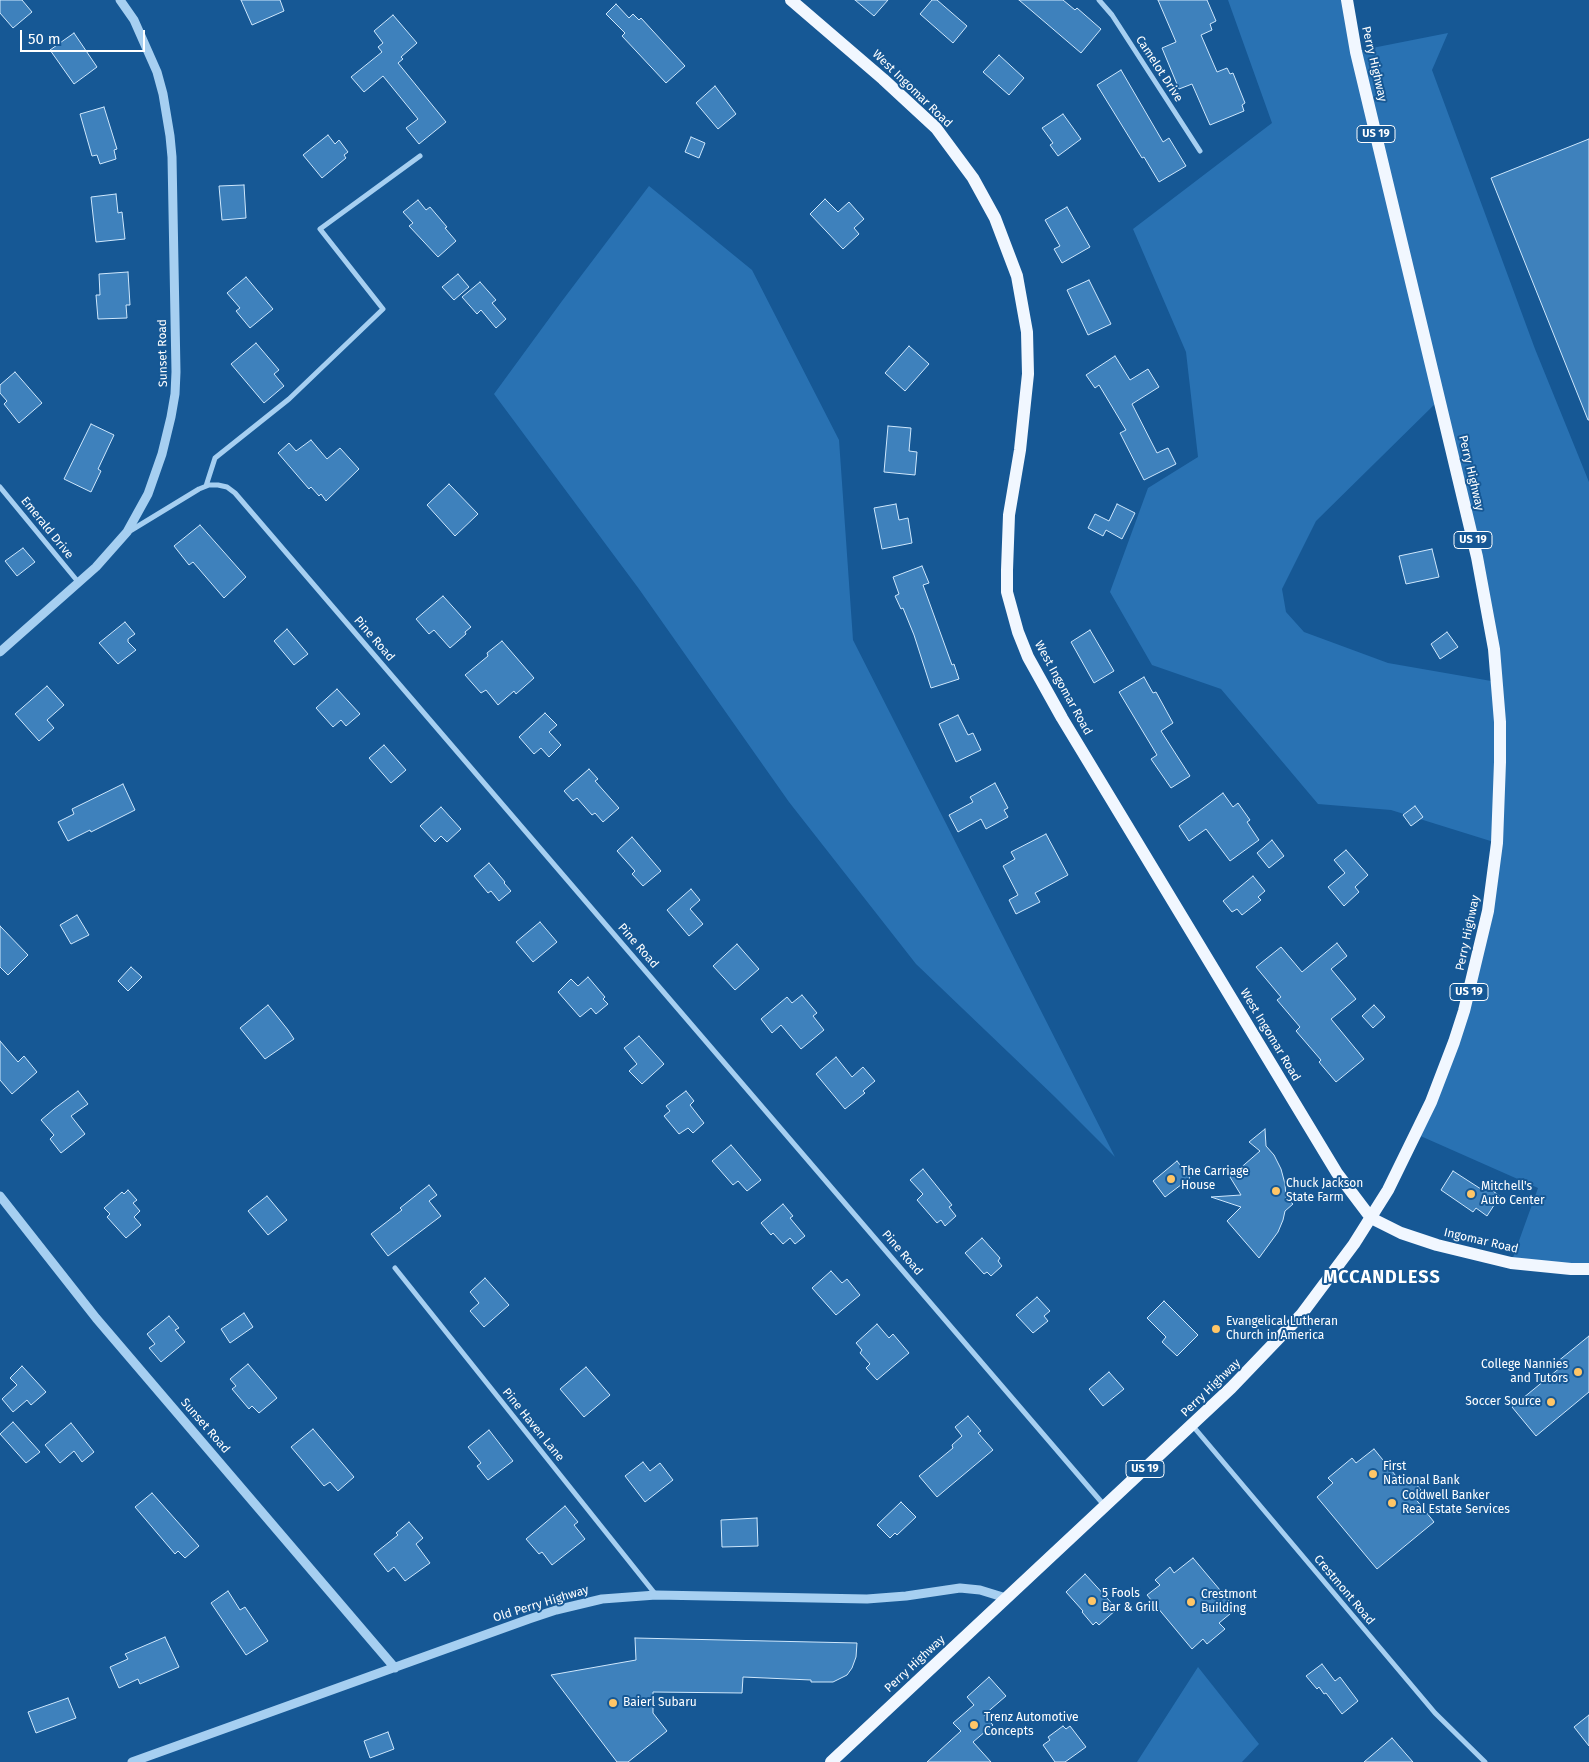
<!DOCTYPE html>
<html>
<head>
<meta charset="utf-8">
<style>
	body { margin:0 }
	#map { position:relative; width:1589px; height:1762px; overflow:hidden; background:#165895; font-family:"Fira Sans",sans-serif }
	canvas { display:block }
	.scale { position:absolute; left:20px; top:30px; width:125px; height:22px; box-sizing:border-box; border:2px solid #fff; border-top:0; padding-left:6px; font-size:15px; line-height:18px; white-space:nowrap; color:#fff; -webkit-text-stroke:4px #165895; paint-order:stroke }
</style>
</head>
<body>
<div id="map">
<canvas width="1589" height="1762"></canvas>
<div class="scale">50 m</div>
</div>
<script>
const context = document.querySelector('canvas').getContext('2d');
context.lineJoin = 'round';
function fill(path, color) {
  context.fillStyle = color;
  context.fill(path, 'evenodd');
}
function shape(rows) {
  const path = new Path2D();
  for (const r of rows) {
    path.moveTo(r[0], r[1]);
    for (let i = 2; i < r.length; i += 2) path.lineTo(r[i], r[i + 1]);
  }
  return path;
}
function stroke(path, color, width, dash) {
  context.strokeStyle = color;
  context.lineWidth = width;
  context.lineCap = dash ? 'butt' : 'round';
  context.setLineDash(dash || []);
  context.stroke(path);
}
function write(font, color, halo, rows, align = 'center') {
  context.font = font + ' "Fira Sans",sans-serif';
  context.lineWidth = 4;
  context.setLineDash([]);
  context.textBaseline = 'middle';
  context.strokeStyle = halo;
  context.fillStyle = color;
  for (const [text, x, y, turn = 0] of rows) {
    context.save();
    context.translate(x, y);
    context.rotate((+turn || 0) * Math.PI / 180);
    context.textAlign = isNaN(turn) ? turn : align;
    if (halo) context.strokeText(text, 0, 0);
    context.fillText(text, 0, 0);
    context.restore();
  }
}
const green = shape([
	[1228,0,1347,0,1357,51,1448,33,1432,70,1535,349,1589,482,1589,1269,1511,1263,1538,1188,1416,1134,1454,1042,1497,843,1391,810,1318,804,1221,689,1152,665,1110,592,1148,488,1198,457,1186,352,1133,229,1272,123],
	[1439,400,1497,682,1388,663,1304,632,1286,612,1282,589,1316,521],
	[649,186,752,270,839,440,853,640,1115,1157,1055,1097,916,964,789,802,639,589,494,394,562,301],
	[1198,1667,1259,1744,1242,1762,1137,1762]
]);
const building = shape([
	[0,0,22,0,32,12,13,28,0,13,0,0],
	[241,0,280,0,284,11,252,25,241,0],
	[855,0,888,0,874,16,855,0],
	[932,0,937,0,967,26,953,43,920,14,932,0],
	[1019,0,1063,0,1075,10,1077,8,1101,29,1081,53,1019,0],
	[1158,0,1207,0,1216,21,1210,24,1212,30,1201,35,1217,72,1227,68,1230,74,1233,73,1245,103,1242,105,1244,111,1210,125,1192,84,1179,89,1162,48,1176,42,1158,0],
	[616,4,629,18,633,14,639,20,641,18,685,66,666,83,622,36,625,33,606,14,616,4],
	[393,15,417,43,401,57,403,59,398,63,446,122,419,144,406,128,418,119,383,76,364,92,351,77,382,52,378,47,383,43,374,31,393,15],
	[74,33,97,67,74,84,50,50,74,33],
	[999,55,1024,78,1009,95,983,72,999,55],
	[1121,70,1163,142,1169,138,1186,166,1159,182,1144,157,1142,158,1097,85,1121,70],
	[715,86,736,114,718,129,696,103,715,86],
	[104,107,117,149,114,150,116,159,100,164,97,155,92,156,80,114,104,107],
	[1063,114,1081,139,1058,156,1050,145,1053,143,1042,128,1063,114],
	[328,135,335,144,339,140,348,152,344,155,346,158,322,178,303,155,328,135],
	[691,137,705,143,699,158,685,152,691,137],
	[1589,139,1589,420,1588,420,1491,178,1589,139],
	[244,185,246,218,222,220,219,186,244,185],
	[116,194,118,213,122,212,125,239,96,242,91,197,116,194],
	[825,199,838,212,849,202,864,219,854,228,859,234,843,249,810,214,825,199],
	[418,200,426,210,430,207,447,227,445,228,456,241,438,257,409,226,413,223,403,212,418,200],
	[1067,207,1090,247,1062,263,1054,249,1060,246,1045,220,1067,207],
	[128,272,130,305,126,305,127,318,98,319,96,295,100,295,99,274,128,272],
	[458,274,469,287,454,300,442,287,458,274],
	[246,277,273,309,250,328,236,311,240,308,227,293,246,277],
	[1089,280,1111,324,1088,335,1067,290,1089,280],
	[480,282,496,300,492,303,506,319,496,328,481,310,477,314,462,297,480,282],
	[256,343,279,370,274,374,284,386,264,403,231,364,256,343],
	[909,346,929,364,905,391,885,373,909,346],
	[1115,356,1130,380,1148,369,1159,387,1132,404,1157,453,1168,448,1176,464,1144,480,1120,433,1126,430,1099,385,1095,388,1086,375,1115,356],
	[15,372,42,403,19,423,4,404,7,401,0,393,0,385,15,372],
	[91,424,114,435,98,469,101,471,91,492,64,479,91,424],
	[888,426,911,428,909,451,917,452,915,475,884,472,888,426],
	[311,440,327,459,340,448,359,469,326,501,321,494,319,496,311,487,309,489,278,453,289,443,296,451,311,440],
	[449,484,478,514,455,536,427,505,449,484],
	[896,504,899,520,908,518,912,543,882,549,874,508,896,504],
	[1117,504,1135,513,1122,539,1106,530,1103,536,1088,528,1095,514,1109,521,1117,504],
	[200,525,246,577,224,598,193,562,189,565,174,546,200,525],
	[23,548,35,562,17,576,5,561,23,548],
	[1432,549,1439,577,1406,584,1399,556,1432,549],
	[922,566,929,583,923,585,952,665,954,664,959,679,931,688,914,635,903,608,901,609,895,596,899,594,893,577,922,566],
	[443,596,471,627,465,632,466,634,450,648,434,630,429,634,416,619,443,596],
	[125,622,135,634,128,639,128,642,136,650,118,664,99,643,125,622],
	[287,629,308,654,294,665,274,641,287,629],
	[1090,630,1114,671,1094,683,1071,642,1090,630],
	[1447,632,1458,647,1440,659,1431,644,1447,632],
	[502,641,534,678,516,694,514,691,498,705,486,690,481,693,465,675,488,656,487,653,502,641],
	[1144,677,1153,693,1156,692,1173,723,1161,731,1190,776,1171,788,1151,759,1157,755,1119,692,1144,677],
	[47,686,64,705,47,720,54,728,39,741,15,714,47,686],
	[337,689,360,714,346,726,341,720,333,727,316,708,337,689],
	[545,713,557,725,549,732,561,745,549,757,541,748,534,754,519,737,545,713],
	[958,715,968,735,973,733,981,750,956,762,939,724,958,715],
	[384,745,406,770,391,783,369,758,384,745],
	[589,769,598,779,595,781,619,808,603,822,595,813,592,815,577,798,573,801,564,791,589,769],
	[995,783,1008,808,1004,810,1008,817,986,829,981,819,958,832,949,815,973,802,970,797,995,783],
	[123,784,135,810,91,832,90,830,68,841,58,822,74,814,72,809,123,784],
	[1223,793,1233,807,1238,803,1250,820,1247,822,1259,840,1230,861,1206,829,1189,841,1179,826,1223,793],
	[1415,806,1423,817,1411,826,1403,815,1415,806],
	[441,807,461,829,447,842,441,836,435,842,420,826,441,807],
	[1046,834,1068,875,1035,893,1040,902,1016,914,1009,900,1018,895,1003,866,1015,859,1011,852,1046,834],
	[632,837,661,871,643,886,632,874,635,871,617,851,632,837],
	[1272,840,1284,856,1269,868,1257,853,1272,840],
	[1346,850,1368,875,1355,887,1359,892,1344,906,1328,887,1345,873,1334,860,1346,850],
	[489,863,505,882,504,883,511,891,499,901,491,891,488,893,474,876,489,863],
	[1253,876,1265,891,1258,897,1261,900,1242,915,1237,909,1232,912,1223,901,1253,876],
	[691,889,700,900,690,909,703,924,689,936,667,910,691,889],
	[77,915,89,935,71,944,60,925,77,915],
	[540,922,557,942,533,962,516,942,540,922],
	[0,926,28,955,8,975,0,967,0,926],
	[1337,943,1347,956,1331,969,1356,999,1331,1019,1364,1059,1336,1082,1319,1062,1321,1060,1296,1031,1300,1027,1277,1000,1281,997,1256,967,1281,947,1302,972,1337,943],
	[737,944,759,969,735,990,713,966,737,944],
	[131,967,142,977,128,991,118,981,131,967],
	[588,977,605,997,603,999,608,1004,596,1014,591,1008,580,1017,558,992,571,979,578,986,588,977],
	[802,995,817,1013,813,1016,824,1030,801,1049,781,1025,772,1033,761,1019,787,997,792,1003,802,995],
	[268,1005,288,1030,294,1039,265,1059,240,1028,268,1005],
	[1374,1005,1385,1017,1373,1028,1362,1016,1374,1005],
	[639,1036,664,1064,642,1084,629,1071,637,1064,624,1048,639,1036],
	[0,1041,18,1062,24,1056,37,1072,12,1094,0,1080,0,1041],
	[836,1057,852,1077,863,1067,875,1081,863,1091,865,1093,845,1109,816,1074,836,1057],
	[78,1091,88,1104,71,1116,85,1134,61,1153,50,1139,54,1135,41,1120,54,1109,78,1091],
	[686,1091,694,1101,690,1105,704,1123,693,1133,688,1128,679,1134,664,1116,670,1111,666,1106,686,1091],
	[1265,1129,1266,1146,1274,1155,1281,1169,1285,1184,1286,1198,1293,1204,1285,1211,1283,1220,1278,1232,1259,1258,1227,1221,1241,1207,1211,1197,1241,1195,1230,1177,1260,1151,1249,1142,1265,1129],
	[731,1145,761,1180,747,1191,738,1181,733,1185,712,1161,731,1145],
	[1177,1161,1190,1178,1165,1197,1153,1181,1177,1161],
	[923,1169,952,1205,949,1207,956,1216,945,1226,941,1220,937,1223,917,1200,923,1194,910,1180,923,1169],
	[1453,1171,1484,1191,1487,1187,1500,1196,1487,1216,1476,1208,1473,1212,1441,1190,1453,1171],
	[429,1185,437,1195,429,1201,441,1216,388,1256,371,1234,402,1210,400,1208,429,1185],
	[128,1190,137,1200,133,1203,140,1211,134,1217,141,1225,126,1238,107,1217,110,1214,104,1208,122,1192,124,1194,128,1190],
	[267,1196,287,1220,268,1235,248,1211,267,1196],
	[783,1204,793,1216,790,1218,805,1236,795,1244,790,1238,783,1244,773,1233,771,1235,761,1223,783,1204],
	[982,1238,1000,1258,998,1261,1002,1266,991,1276,987,1272,984,1274,965,1253,982,1238],
	[831,1271,842,1283,847,1279,860,1295,836,1315,812,1288,831,1271],
	[485,1278,509,1305,484,1327,470,1311,479,1303,470,1292,485,1278],
	[1037,1297,1050,1311,1044,1316,1048,1321,1033,1333,1016,1315,1037,1297],
	[1164,1301,1198,1335,1177,1356,1162,1342,1166,1337,1147,1318,1164,1301],
	[244,1313,253,1327,230,1343,221,1329,244,1313],
	[169,1316,179,1328,175,1330,185,1342,161,1362,149,1348,155,1344,147,1334,169,1316],
	[877,1324,889,1338,893,1334,909,1353,877,1380,866,1368,870,1364,860,1353,862,1350,856,1343,877,1324],
	[1589,1336,1589,1392,1536,1436,1512,1407,1561,1367,1557,1362,1589,1336],
	[248,1364,277,1398,259,1413,252,1406,249,1409,232,1389,236,1386,230,1379,248,1364],
	[22,1366,46,1392,31,1405,27,1400,13,1412,2,1399,17,1385,10,1378,22,1366],
	[586,1367,610,1395,584,1417,560,1389,586,1367],
	[1109,1372,1124,1389,1103,1406,1089,1389,1109,1372],
	[968,1416,981,1431,978,1433,993,1450,937,1497,919,1476,953,1448,952,1445,962,1436,955,1427,968,1416],
	[13,1422,40,1452,26,1463,0,1434,13,1422],
	[71,1423,94,1452,82,1462,74,1451,60,1463,45,1445,71,1423],
	[313,1429,354,1477,338,1491,330,1482,324,1486,291,1447,313,1429],
	[489,1430,513,1461,488,1480,477,1466,481,1463,468,1447,489,1430],
	[1374,1449,1400,1481,1409,1476,1421,1490,1418,1491,1420,1493,1414,1497,1434,1522,1377,1569,1317,1497,1333,1483,1328,1478,1352,1458,1356,1463,1374,1449],
	[643,1462,650,1471,660,1463,673,1480,645,1502,625,1476,643,1462],
	[152,1493,199,1546,185,1558,178,1551,175,1554,135,1507,152,1493],
	[901,1502,916,1517,897,1535,895,1533,890,1538,877,1525,901,1502],
	[565,1506,578,1522,574,1525,585,1539,552,1565,542,1552,539,1554,526,1539,565,1506],
	[757,1518,758,1546,722,1547,721,1520,757,1518],
	[409,1522,423,1538,416,1544,430,1563,405,1581,394,1567,388,1572,374,1554,398,1535,396,1533,409,1522],
	[1193,1558,1236,1609,1219,1623,1225,1629,1207,1644,1203,1639,1192,1649,1147,1595,1160,1585,1155,1580,1170,1567,1174,1573,1193,1558],
	[1085,1574,1117,1609,1099,1625,1096,1622,1093,1625,1082,1612,1083,1611,1066,1592,1085,1574],
	[228,1591,240,1610,245,1607,268,1641,246,1655,211,1603,228,1591],
	[165,1637,179,1667,140,1684,138,1679,119,1688,110,1667,128,1659,125,1654,165,1637],
	[635,1638,857,1643,856,1657,852,1668,847,1675,833,1682,811,1682,811,1680,743,1677,742,1693,653,1692,653,1713,667,1731,628,1762,617,1762,551,1675,636,1660,635,1638],
	[1322,1664,1335,1681,1340,1677,1358,1701,1342,1714,1326,1693,1324,1694,1319,1687,1317,1689,1306,1676,1322,1664],
	[989,1677,1006,1696,984,1715,993,1725,973,1742,991,1762,927,1762,961,1731,953,1723,974,1705,967,1697,989,1677],
	[68,1698,76,1718,36,1733,28,1712,68,1698],
	[1589,1715,1589,1746,1574,1727,1589,1715],
	[1063,1726,1066,1729,1070,1726,1086,1747,1065,1762,1055,1762,1043,1745,1050,1740,1048,1737,1063,1726],
	[388,1732,394,1749,370,1758,364,1741,388,1732],
	[1392,1738,1413,1762,1364,1762,1392,1738]
]);
const minor = shape([
	[1099,0,1112,15,1200,151],
	[206,486,215,458,289,399,383,309,320,229,420,156],
	[0,487,79,583],
	[130,531,199,489,209,485,218,485,227,487,235,493,1104,1505],
	[395,1268,656,1595],
	[1192,1425,1435,1713,1485,1762]
]);
const tertiary = shape([
	[0,652,96,567,127,532,148,494,162,454,171,417,175,394,176,372,172,157,170,136,163,94,157,72,134,20,120,0],
	[0,1196,96,1318,395,1668],
	[132,1762,529,1619,556,1610,602,1599,656,1595,867,1599,906,1596,960,1588,980,1590,1006,1598]
]);
const primary = shape([
	[791,0,883,79,936,128,973,178,995,218,1017,276,1027,332,1028,374,1020,450,1009,515,1007,570,1007,592,1018,632,1028,657,1062,718,1337,1173,1371,1218,1401,1233,1437,1245,1511,1263,1571,1269,1589,1269],
	[831,1762,1231,1388,1301,1315,1354,1244,1388,1190,1431,1102,1454,1042,1464,1011,1488,911,1497,843,1500,762,1500,722,1494,649,1477,557,1356,52,1347,0]
]);
const markers = [
	[1171,1179,5,"#ffc667"],
	[1276,1191,5,"#ffc667"],
	[1471,1194,5,"#ffc667"],
	[1216,1329,5,"#ffc667"],
	[1578,1372,5,"#ffc667"],
	[1551,1402,5,"#ffc667"],
	[1373,1474,5,"#ffc667"],
	[1392,1503,5,"#ffc667"],
	[1092,1601,5,"#ffc667"],
	[1191,1602,5,"#ffc667"],
	[613,1703,5,"#ffc667"],
	[974,1725,5,"#ffc667"]
];
const shields = [
	[1376,134,38],
	[1473,540,38],
	[1469,992,38],
	[1145,1469,38]
];
const shieldNames = [
	["US 19",1376,134],
	["US 19",1473,540],
	["US 19",1469,992],
	["US 19",1145,1469]
];
const streetNames = [
	["Perry Highway",1374,64,77],
	["Camelot Drive",1159,69,57],
	["West Ingomar Road",912,89,44],
	["Sunset Road",163,353,-91],
	["Perry Highway",1471,473,77],
	["Emerald Drive",47,528,51],
	["Pine Road",374,639,49],
	["West Ingomar Road",1063,688,61],
	["Perry Highway",1468,933,-78],
	["Pine Road",638,946,49],
	["West Ingomar Road",1270,1035,59],
	["Ingomar Road",1481,1241,13],
	["Pine Road",902,1253,49],
	["Perry Highway",1211,1388,-44],
	["Pine Haven Lane",533,1425,51],
	["Sunset Road",205,1426,49],
	["Crestmont Road",1344,1590,50],
	["Old Perry Highway",541,1604,-17],
	["Perry Highway",915,1664,-43]
];
const poiNames = [
	["The Carriage",1181,1172],
	["House",1181,1186],
	["Chuck Jackson",1286,1184],
	["State Farm",1286,1198],
	["Mitchell's",1481,1187],
	["Auto Center",1481,1201],
	["Evangelical Lutheran",1226,1322],
	["Church in America",1226,1336],
	["College Nannies",1568,1365,"right"],
	["and Tutors",1568,1379,"right"],
	["Soccer Source",1541,1402,"right"],
	["First",1383,1467],
	["National Bank",1383,1481],
	["Coldwell Banker",1402,1496],
	["Real Estate Services",1402,1510],
	["5 Fools",1102,1594],
	["Bar & Grill",1102,1608],
	["Crestmont",1201,1595],
	["Building",1201,1609],
	["Baierl Subaru",623,1703],
	["Trenz Automotive",984,1718],
	["Concepts",984,1732]
];
const districtNames = [
	["MCCANDLESS",1382,1278]
];
fill(green, '#2972b3');
fill(building, '#3e81bc');
stroke(building, '#cee7fc', 1);
stroke(minor, '#a6cff1', 5);
stroke(tertiary, '#a6cff1', 9);
stroke(primary, '#f1f7ff', 12);
for (const [x, y, r, color] of markers) {
  const dot = new Path2D();
  dot.arc(x, y, r, 0, 2 * Math.PI);
  context.fillStyle = color;
  context.fill(dot);
  stroke(dot, '#165895', 2);
}
for (const [x, y, w] of shields) {
  const box = new Path2D();
  box.roundRect(x - w / 2, y - 8.5, w, 17, 4);
  context.fillStyle = '#165895';
  context.fill(box);
  stroke(box, '#fff', 1);
}
write('bold 11px', '#fff', null, shieldNames);
write('12px', '#fff', '#165895', streetNames);
write('12px', '#fff', '#165895', poiNames, 'left');
context.letterSpacing = '1px';
write('bold 18px', '#fff', '#165895', districtNames);
context.letterSpacing = '0px';
</script>
</body>
</html>
